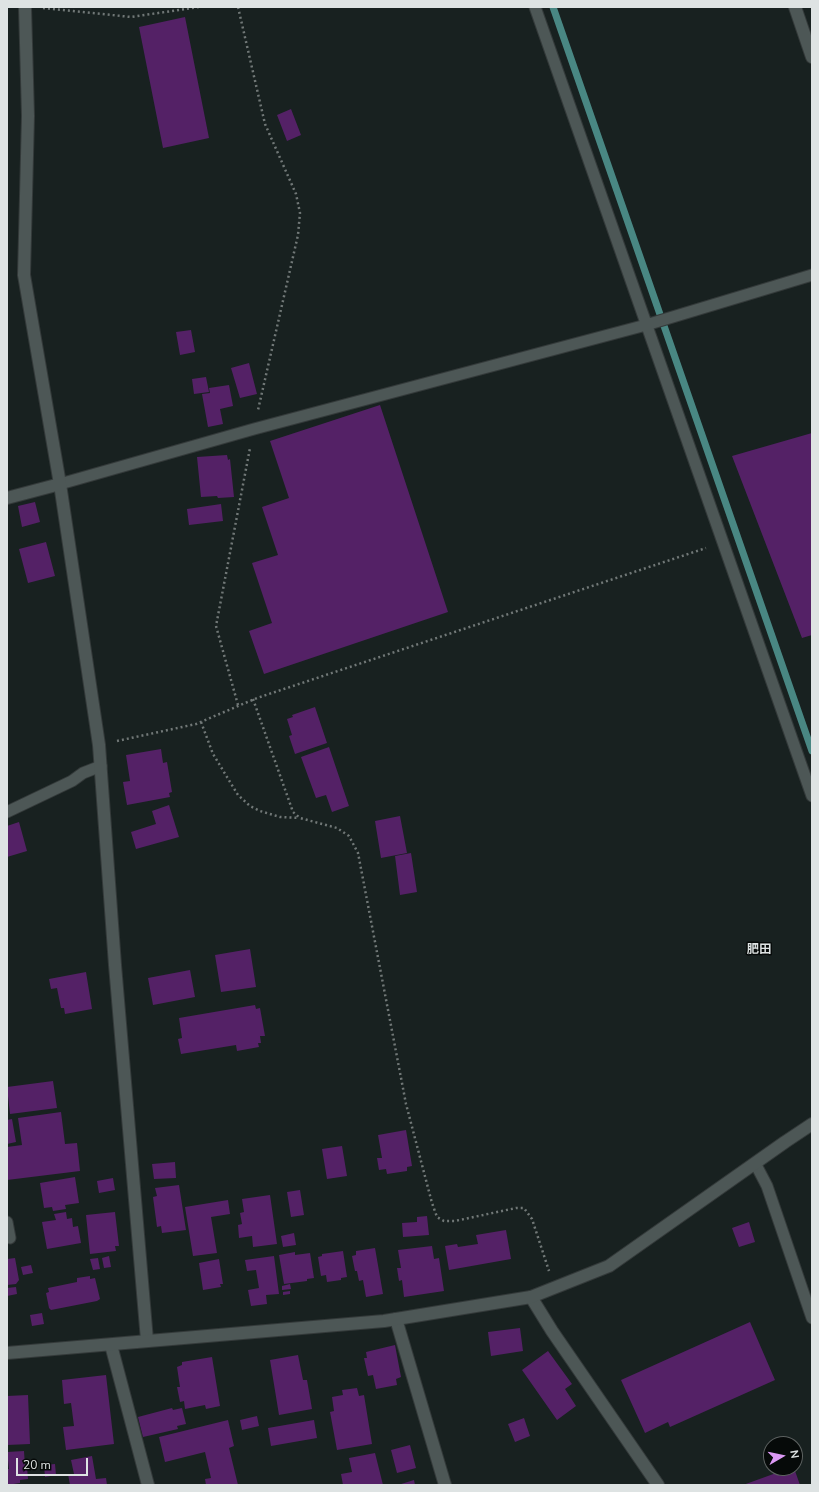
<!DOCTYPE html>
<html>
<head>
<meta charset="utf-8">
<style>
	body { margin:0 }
	#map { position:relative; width:819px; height:1492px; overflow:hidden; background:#182120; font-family:"Nunito Sans",sans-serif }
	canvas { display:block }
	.frame { position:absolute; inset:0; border:8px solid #dee3e3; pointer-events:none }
	.north { position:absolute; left:763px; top:1436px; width:40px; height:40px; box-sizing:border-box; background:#060a09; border:1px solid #5c6160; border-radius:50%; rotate:81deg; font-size:11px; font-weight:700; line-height:16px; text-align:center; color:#dee3e3 }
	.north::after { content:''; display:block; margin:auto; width:14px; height:18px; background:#dc99f5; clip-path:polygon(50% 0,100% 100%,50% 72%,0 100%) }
	.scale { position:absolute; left:16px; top:1458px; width:72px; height:18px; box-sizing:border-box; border:2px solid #dee3e3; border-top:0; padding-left:5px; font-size:12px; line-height:14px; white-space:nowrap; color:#dee3e3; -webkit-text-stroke:3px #060a09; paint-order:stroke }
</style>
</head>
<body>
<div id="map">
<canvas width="819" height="1492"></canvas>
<div class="frame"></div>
<div class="north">N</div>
<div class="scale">20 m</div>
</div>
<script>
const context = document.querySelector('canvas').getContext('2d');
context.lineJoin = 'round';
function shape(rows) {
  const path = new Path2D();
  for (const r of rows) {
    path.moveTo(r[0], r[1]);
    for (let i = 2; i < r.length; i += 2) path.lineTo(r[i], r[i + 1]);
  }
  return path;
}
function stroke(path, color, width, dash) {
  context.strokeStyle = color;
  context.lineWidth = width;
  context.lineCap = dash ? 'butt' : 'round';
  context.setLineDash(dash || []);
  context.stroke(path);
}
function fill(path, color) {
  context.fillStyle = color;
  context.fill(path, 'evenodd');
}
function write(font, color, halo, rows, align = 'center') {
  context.font = font + ' "Nunito Sans","Noto Sans JP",sans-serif';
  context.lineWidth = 3;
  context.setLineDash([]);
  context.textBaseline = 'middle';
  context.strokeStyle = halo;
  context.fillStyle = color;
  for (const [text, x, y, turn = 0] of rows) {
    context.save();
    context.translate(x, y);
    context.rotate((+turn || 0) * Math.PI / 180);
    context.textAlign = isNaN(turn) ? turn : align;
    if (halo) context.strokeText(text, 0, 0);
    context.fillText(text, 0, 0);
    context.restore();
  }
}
const stream = shape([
	[553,7,812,751]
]);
const building = shape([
	[185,17,209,138,163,148,139,27],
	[291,109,301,135,287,141,277,115],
	[191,330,195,352,180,355,176,332],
	[249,363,257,394,240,398,231,368],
	[206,377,209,392,194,394,192,379],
	[229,385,233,406,220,409,223,424,208,427,202,394,210,393,209,388],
	[380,405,448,612,264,674,249,631,272,623,252,563,278,555,262,507,289,498,270,441],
	[812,433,812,635,802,638,732,456],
	[227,455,228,460,230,459,234,497,218,498,217,496,201,497,197,457],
	[35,502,40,522,22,527,18,506],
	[221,504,223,521,189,525,187,509],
	[46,542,55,576,28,583,19,549],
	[315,707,327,743,295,754,289,736,292,735,287,719,293,717,292,715],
	[329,747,349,806,332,812,326,795,316,798,301,757],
	[161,749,163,763,167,762,172,792,169,793,170,797,127,805,123,782,130,781,126,755],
	[169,805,179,837,136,849,131,832,156,824,152,811],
	[400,816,407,853,381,858,375,821],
	[19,822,27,851,7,857,7,826],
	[411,853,417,892,400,895,395,856],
	[250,949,256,987,221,992,215,955],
	[190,970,195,997,153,1005,148,978],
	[86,972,92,1009,65,1014,64,1008,61,1008,57,988,51,989,49,979],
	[255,1005,256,1009,260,1008,265,1036,260,1036,261,1043,258,1043,259,1047,237,1051,236,1045,181,1054,178,1039,182,1038,179,1018],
	[53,1081,57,1108,10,1114,7,1087],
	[61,1112,65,1144,77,1143,80,1171,7,1180,7,1147,22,1145,18,1118],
	[12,1119,16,1142,7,1144,7,1120],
	[406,1130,412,1166,407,1167,407,1171,387,1174,386,1169,379,1170,377,1158,382,1158,378,1135],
	[342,1146,347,1176,327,1179,322,1149],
	[175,1162,176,1178,154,1179,152,1164],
	[75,1177,79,1203,65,1205,66,1209,53,1211,52,1207,44,1208,40,1183],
	[113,1178,115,1190,99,1193,97,1181],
	[179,1185,186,1230,162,1233,161,1226,157,1227,153,1197,157,1196,155,1188],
	[300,1190,304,1215,291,1217,287,1192],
	[270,1195,277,1244,253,1247,252,1236,239,1238,238,1225,242,1224,240,1213,244,1212,242,1199],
	[228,1200,230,1214,211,1217,217,1253,193,1256,185,1207],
	[66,1212,67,1219,72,1218,73,1227,78,1226,81,1243,47,1249,42,1222,56,1220,54,1214],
	[115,1212,119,1246,115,1246,116,1251,90,1254,86,1215],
	[427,1216,429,1235,403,1237,402,1223,417,1222,417,1217],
	[749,1222,755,1242,739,1247,732,1228],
	[506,1230,511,1259,449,1270,445,1246,457,1244,458,1247,478,1244,476,1235],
	[294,1233,296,1245,283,1247,281,1236],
	[432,1246,434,1259,439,1258,444,1291,404,1297,402,1280,399,1281,397,1268,401,1268,398,1250],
	[375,1248,383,1294,366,1297,363,1280,359,1281,357,1271,355,1271,352,1256,356,1255,356,1251],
	[343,1251,347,1277,341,1278,341,1280,327,1282,326,1275,321,1276,318,1257,322,1256,322,1254],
	[295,1252,295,1255,310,1253,314,1278,307,1279,307,1281,284,1284,279,1255],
	[109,1256,111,1267,104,1268,102,1258],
	[274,1256,279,1294,266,1295,267,1304,251,1306,248,1290,259,1288,256,1270,247,1271,245,1260],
	[15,1258,19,1280,16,1284,7,1285,7,1259],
	[98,1258,100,1269,93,1270,90,1259],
	[219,1259,223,1284,220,1284,221,1287,203,1290,199,1263],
	[31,1265,33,1273,23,1275,21,1267],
	[90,1276,90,1279,95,1278,100,1299,97,1301,51,1310,49,1308,46,1293,49,1292,48,1288,77,1282,77,1278],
	[290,1284,291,1289,282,1290,282,1286],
	[16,1287,17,1294,7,1296,7,1288],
	[290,1291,290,1294,283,1295,283,1292],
	[42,1313,44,1324,32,1326,30,1315],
	[750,1322,775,1380,670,1427,668,1422,645,1433,621,1380],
	[520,1328,523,1351,491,1356,488,1332],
	[395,1345,401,1377,396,1379,397,1385,376,1389,373,1375,368,1376,364,1358,367,1358,366,1352],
	[548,1351,572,1384,565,1389,576,1406,557,1420,522,1370],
	[298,1355,303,1380,307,1380,312,1409,279,1415,270,1360],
	[212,1357,220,1406,206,1409,205,1405,185,1409,184,1401,180,1402,177,1387,180,1387,177,1367,182,1365,182,1362],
	[106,1375,114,1444,66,1450,63,1427,74,1426,71,1403,64,1404,62,1380],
	[357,1388,359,1396,364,1395,372,1444,337,1450,330,1412,334,1411,332,1397,343,1395,342,1390],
	[28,1395,30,1444,7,1445,7,1396],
	[172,1408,173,1410,182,1408,186,1424,177,1426,178,1429,143,1437,138,1417],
	[257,1416,259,1426,242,1430,240,1420],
	[524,1418,530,1436,515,1442,508,1424],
	[228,1420,234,1446,229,1448,238,1485,206,1485,205,1479,211,1478,205,1452,165,1462,159,1437],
	[314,1420,317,1438,271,1446,268,1428],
	[410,1445,416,1468,397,1473,391,1450],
	[24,1451,25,1467,27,1467,28,1479,20,1480,20,1483,7,1485,7,1469,9,1469,7,1452],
	[375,1453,383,1485,343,1485,341,1474,352,1472,349,1458],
	[92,1456,96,1479,106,1478,107,1485,70,1485,68,1474,74,1474,71,1460],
	[55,1464,56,1475,45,1477,44,1465],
	[790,1468,794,1468,800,1485,743,1485],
	[414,1480,415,1485,398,1485]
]);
const path = shape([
	[238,7,265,124,296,194,300,213,298,235,258,410],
	[43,8,131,17,199,7],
	[253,699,293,812,300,818,337,828,349,836,358,853,406,1104,432,1203,437,1217,444,1221,455,1221,516,1208,524,1208,532,1219,549,1271],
	[238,705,216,626,250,448],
	[201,722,213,754,238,795,250,806,260,811,280,817,299,818],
	[117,741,196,724,257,698,706,548]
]);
const service = shape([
	[535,7,812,796],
	[60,484,254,429,646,325,812,275],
	[7,812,72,781,83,773,101,766],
	[755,1163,767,1186,812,1318],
	[7,1222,10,1238]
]);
const minor = shape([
	[25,7,28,116,24,275,60,484,99,745,115,965,147,1340],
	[795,7,812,57],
	[7,498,60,484],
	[531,1297,552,1331,658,1485],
	[396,1319,445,1485],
	[111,1345,148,1485]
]);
const tertiary = shape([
	[7,1353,384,1321,531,1297,609,1266,785,1142,812,1124]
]);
const quarterNames = [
	["肥田",759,950]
];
stroke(stream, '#498783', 7);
fill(building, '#542166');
stroke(service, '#343a3a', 13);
stroke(minor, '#343a3a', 14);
stroke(tertiary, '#343a3a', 14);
stroke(path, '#717877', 2.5, [2, 3]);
stroke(service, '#4d5756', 11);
stroke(minor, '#4d5756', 12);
stroke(tertiary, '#4d5756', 12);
write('bold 12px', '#dee3e3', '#060a09', quarterNames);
</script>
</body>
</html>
